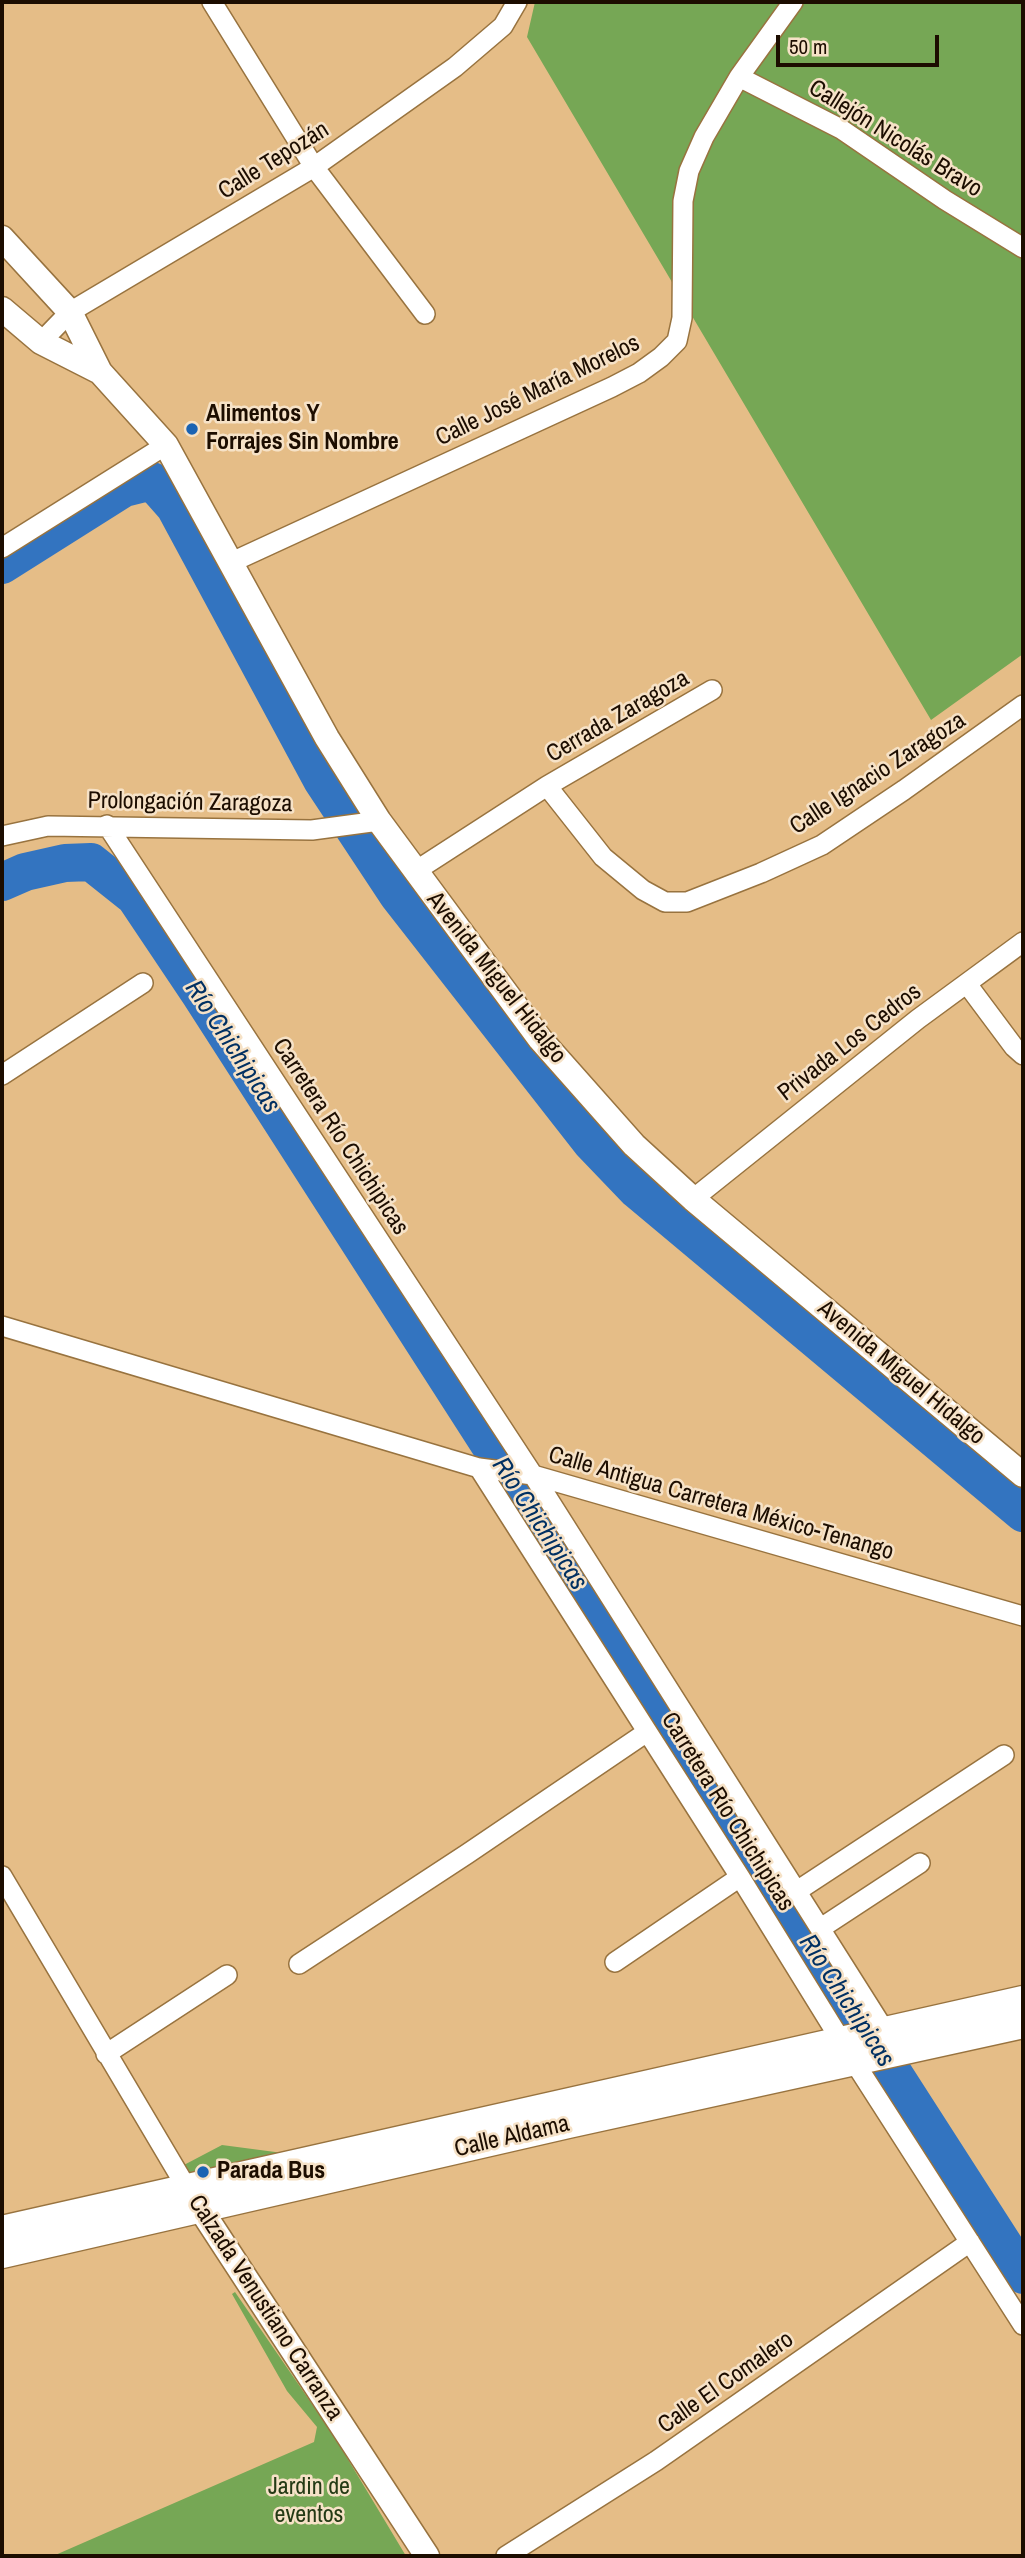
<!DOCTYPE html>
<html>
<head>
<meta charset="utf-8">
<style>
	body { margin:0 }
	#map { position:relative; width:1025px; height:2558px; overflow:hidden; background:#e5bd87; font-family:"Archivo Narrow",sans-serif }
	canvas { display:block }
	.frame { position:absolute; inset:0; border:4px solid #1c0d00; pointer-events:none }
	.scale { position:absolute; left:776px; top:35px; width:163px; height:32px; box-sizing:border-box; border:4px solid #1c0d00; border-top:0; padding-left:9px; font-size:21px; line-height:24px; white-space:nowrap; color:#1c0d00; -webkit-text-stroke:5px #f6e2c7; paint-order:stroke }
</style>
</head>
<body>
<div id="map">
<canvas width="1025" height="2558"></canvas>
<div class="frame"></div>
<div class="scale">50 m</div>
</div>
<script>
const context = document.querySelector('canvas').getContext('2d');
context.lineJoin = 'round';
function fill(path, color) {
  context.fillStyle = color;
  context.fill(path, 'evenodd');
}
function shape(rows) {
  const path = new Path2D();
  for (const r of rows) {
    path.moveTo(r[0], r[1]);
    for (let i = 2; i < r.length; i += 2) path.lineTo(r[i], r[i + 1]);
  }
  return path;
}
function stroke(path, color, width, dash) {
  context.strokeStyle = color;
  context.lineWidth = width;
  context.lineCap = dash ? 'butt' : 'round';
  context.setLineDash(dash || []);
  context.stroke(path);
}
function write(font, color, halo, rows, align = 'center') {
  context.font = font + ' "Archivo Narrow",sans-serif';
  context.lineWidth = 5;
  context.setLineDash([]);
  context.textBaseline = 'middle';
  context.strokeStyle = halo;
  context.fillStyle = color;
  for (const [text, x, y, turn = 0] of rows) {
    context.save();
    context.translate(x, y);
    context.rotate((+turn || 0) * Math.PI / 180);
    context.textAlign = isNaN(turn) ? turn : align;
    if (halo) context.strokeText(text, 0, 0);
    context.fillText(text, 0, 0);
    context.restore();
  }
}
const green = shape([
	[535,2,1023,2,1023,654,931,720,527,37],
	[222,2145,298,2155,189,2186,182,2166],
	[235,2292,334,2436,406,2556,53,2556,314,2442,317,2427,287,2391,232,2294]
]);
const river = shape([
	[2,565,124,488,152,481,175,507,322,780,398,895,591,1142,637,1190,1023,1513],
	[2,882,25,872,65,863,91,862,135,897,200,994,1023,2275]
]);
const minor = shape([
	[212,2,314,167,425,314],
	[739,77,841,129,945,200,1023,248],
	[41,342,70,312,314,167,455,67,503,26,517,2],
	[2,548,166,445],
	[232,562,612,387,639,373,661,357,677,341,682,318,683,201,689,171,704,137,739,77,793,2],
	[547,786,603,857,643,890,665,902,687,902,761,873,822,845,904,790,1023,705],
	[107,825,533,1475,890,2039],
	[2,836,48,826,312,830,379,821],
	[414,872,547,786,712,690],
	[967,984,1014,1047,1023,1055],
	[2,1075,143,983],
	[693,1199,918,1019,1023,942],
	[2,1326,479,1468,533,1475,1023,1616],
	[479,1468,740,1877,853,2060,1023,2325],
	[2,1876,188,2190],
	[797,1891,1004,1755],
	[821,1928,920,1863],
	[615,1962,740,1877],
	[299,1964,467,1854,647,1732],
	[106,2054,227,1975],
	[506,2556,656,2461,970,2242]
]);
const tertiary = shape([
	[2,238,70,312,100,372,166,445,327,738,379,821,540,1039,634,1145,693,1199,1023,1475],
	[2,309,41,342,100,372],
	[190,2193,427,2556]
]);
const secondary = shape([
	[2,2230,1023,2000],
	[2,2254,568,2124,1023,2024]
]);
const markers = [
	[192,429,7,"#1a63b3"],
	[203,2172,7,"#1a63b3"]
];
const streetNames = [
	["Callejón Nicolás Bravo",895,139,32],
	["Calle Tepozán",274,161,-32],
	["Calle José María Morelos",538,391,-26],
	["Cerrada Zaragoza",618,717,-30],
	["Calle Ignacio Zaragoza",878,774,-33],
	["Prolongación Zaragoza",190,803,1],
	["Avenida Miguel Hidalgo",496,978,52],
	["Privada Los Cedros",850,1043,-38],
	["Carretera Río Chichipicas",340,1137,57],
	["Avenida Miguel Hidalgo",901,1373,40],
	["Calle Antigua Carretera México-Tenango",721,1504,16],
	["Carretera Río Chichipicas",727,1812,58],
	["Calle Aldama",512,2137,-13],
	["Calzada Venustiano Carranza",265,2308,57],
	["Calle El Comalero",726,2383,-35]
];
const poiNames = [
	["Alimentos Y",206,415],
	["Forrajes Sin Nombre",206,443],
	["Parada Bus",217,2172]
];
const parkNames = [
	["Jardin de",309,2488],
	["eventos",309,2516]
];
const waterNames = [
	["Río Chichipicas",232,1047,57],
	["Río Chichipicas",539,1524,57],
	["Río Chichipicas",846,2001,57]
];
fill(green, '#76a755');
stroke(river, '#3374c0', 38);
stroke(minor, '#98733f', 22);
stroke(tertiary, '#98733f', 27);
stroke(secondary, '#98733f', 31);
stroke(minor, '#fff', 19);
stroke(tertiary, '#fff', 24);
stroke(secondary, '#fff', 28);
for (const [x, y, r, color] of markers) {
  const dot = new Path2D();
  dot.arc(x, y, r, 0, 2 * Math.PI);
  context.fillStyle = color;
  context.fill(dot);
  stroke(dot, '#f6e2c7', 2.5);
}
write('24px', '#1c0d00', '#f6e2c7', streetNames);
write('bold 24px', '#1c0d00', '#f6e2c7', poiNames, 'left');
write('24px', '#243a15', '#f6e2c7', parkNames);
write('italic 26px', '#013062', '#f6e2c7', waterNames);
</script>
</body>
</html>
